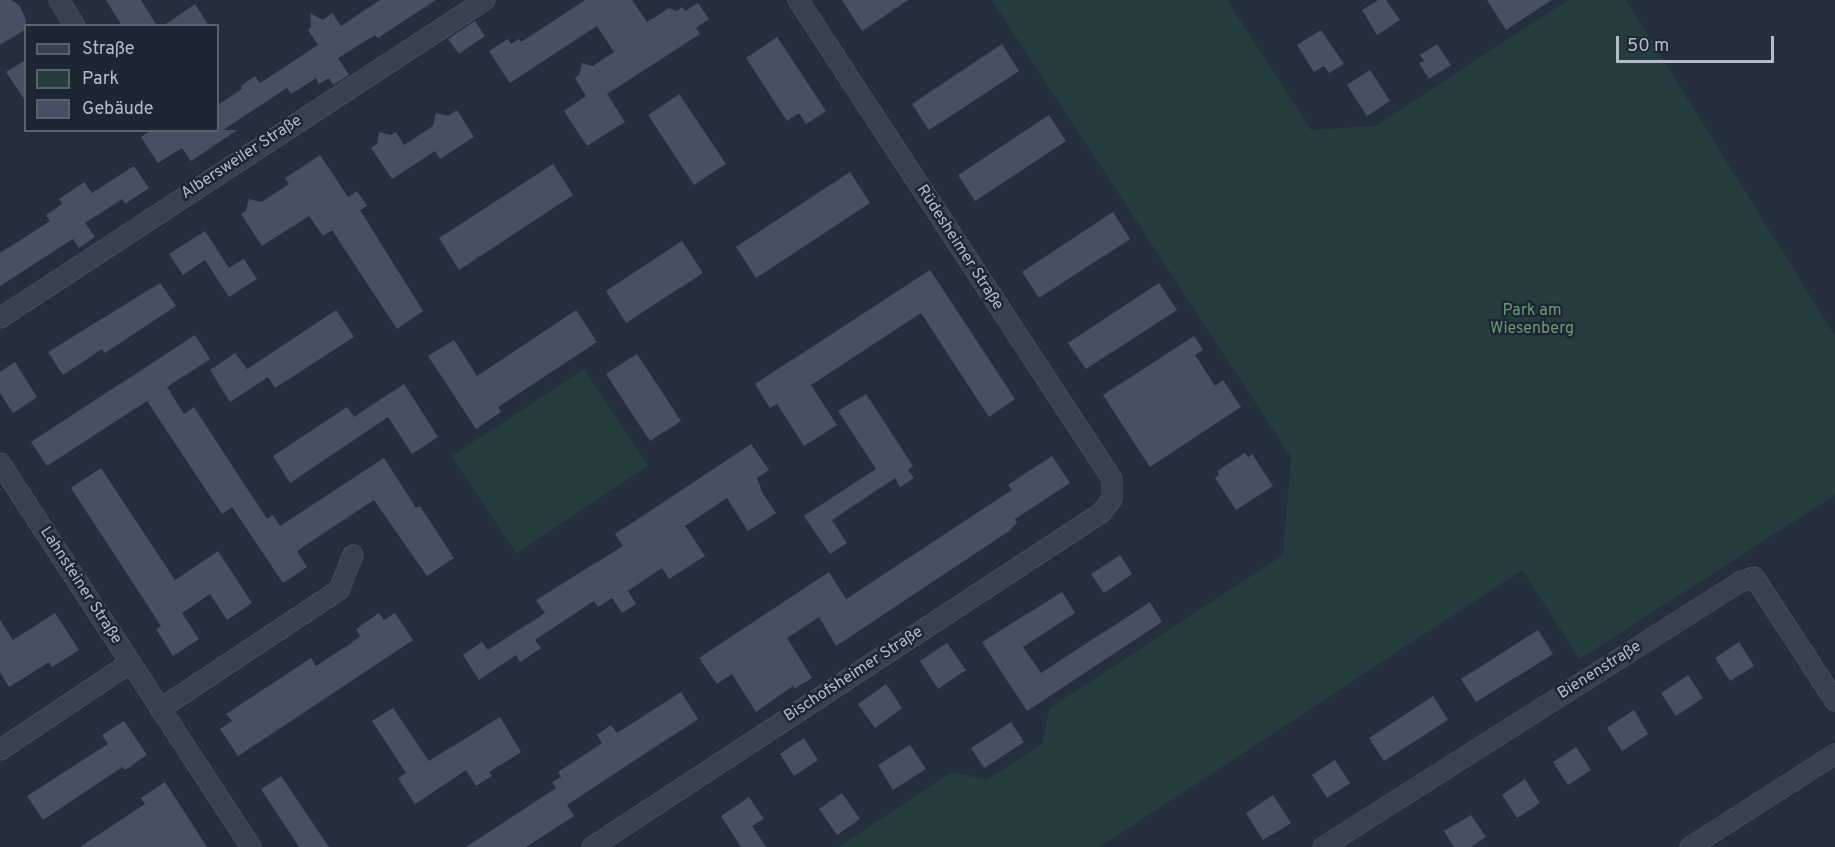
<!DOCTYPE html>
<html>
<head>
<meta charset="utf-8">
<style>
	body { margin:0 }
	#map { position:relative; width:1835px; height:847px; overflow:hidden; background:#242f3e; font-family:Overpass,sans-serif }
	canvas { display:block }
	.legend { position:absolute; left:24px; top:24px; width:195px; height:108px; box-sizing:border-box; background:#1d2633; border:2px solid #59626f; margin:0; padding:8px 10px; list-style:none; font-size:18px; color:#b4bcc9 }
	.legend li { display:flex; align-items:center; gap:12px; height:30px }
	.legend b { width:30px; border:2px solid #59626f }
	.scale { position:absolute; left:1616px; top:36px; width:158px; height:27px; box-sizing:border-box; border:3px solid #b4bcc9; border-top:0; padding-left:8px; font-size:18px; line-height:21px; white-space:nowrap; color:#b4bcc9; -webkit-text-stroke:4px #1d2633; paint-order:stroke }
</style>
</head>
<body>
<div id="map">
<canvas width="1835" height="847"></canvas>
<ul class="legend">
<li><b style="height:8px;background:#38414e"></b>Straße</li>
<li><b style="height:16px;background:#263c3f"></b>Park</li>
<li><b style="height:16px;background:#455162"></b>Gebäude</li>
</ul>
<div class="scale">50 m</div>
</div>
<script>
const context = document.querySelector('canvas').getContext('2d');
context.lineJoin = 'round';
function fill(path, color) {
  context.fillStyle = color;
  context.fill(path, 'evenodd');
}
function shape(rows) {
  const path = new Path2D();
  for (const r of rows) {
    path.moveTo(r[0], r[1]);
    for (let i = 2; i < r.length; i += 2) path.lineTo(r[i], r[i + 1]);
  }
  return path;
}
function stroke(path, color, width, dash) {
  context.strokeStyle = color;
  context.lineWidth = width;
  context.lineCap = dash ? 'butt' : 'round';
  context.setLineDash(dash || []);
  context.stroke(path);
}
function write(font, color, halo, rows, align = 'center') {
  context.font = font + ' Overpass,sans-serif';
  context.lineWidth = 5;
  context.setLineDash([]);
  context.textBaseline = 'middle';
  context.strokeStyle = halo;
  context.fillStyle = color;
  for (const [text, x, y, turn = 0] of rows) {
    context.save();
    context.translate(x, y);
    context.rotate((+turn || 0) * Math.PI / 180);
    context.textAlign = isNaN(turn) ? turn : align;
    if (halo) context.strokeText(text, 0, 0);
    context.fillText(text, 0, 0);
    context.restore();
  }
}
const green = shape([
	[992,0,1227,0,1311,130,1375,126,1568,0,1626,0,1835,336,1835,495,1580,659,1522,570,1100,847,838,847,952,772,987,780,1042,744,1050,708,1283,555,1291,457],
	[584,369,648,466,516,553,452,456]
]);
const building = shape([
	[0,0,12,0,20,6,26,20,26,29,0,45],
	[106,0,141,0,157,26,122,26],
	[380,0,436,0,378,38,375,35,338,58,349,75,333,85,329,78,319,84,316,78,291,94,287,88,223,130,237,130,191,161,182,148,158,163,141,137,151,130,218,130,218,105,242,89,241,86,255,76,260,83,318,45,308,30,311,27,310,13,323,20,332,13,341,26],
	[585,0,632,0,647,22,669,8,677,11,682,7,685,11,698,3,709,19,696,28,700,34,607,94,625,122,587,146,564,111,586,96,575,78,579,75,582,63,593,66,614,52,597,26,510,83,489,51,508,39,511,44,519,39,521,42],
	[842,0,908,0,862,31],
	[1378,0,1386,0,1400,20,1377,35,1362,10],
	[1487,0,1552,0,1506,30],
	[195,4,209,26,163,26],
	[475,21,485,36,459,54,448,39],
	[1321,30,1344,64,1329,73,1324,66,1314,72,1297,45],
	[777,37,826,111,806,124,799,113,787,121,746,58],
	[1002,44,1019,71,929,130,912,104],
	[1437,44,1451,65,1429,79,1419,63,1424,61,1420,55],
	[26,60,26,102,6,72],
	[1370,70,1390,101,1367,116,1347,85],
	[679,94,726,164,694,185,648,115],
	[457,110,474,137,440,159,435,151,392,179,371,148,377,144,379,132,391,135,396,132,404,145,433,126,436,113,448,116],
	[1049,115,1066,141,975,201,958,175],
	[320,155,348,197,357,191,367,206,360,210,423,311,397,329,332,230,323,236,309,216,262,246,241,214,246,211,249,199,261,202,289,184,285,178],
	[553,164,573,195,459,270,439,238],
	[134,166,149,188,125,204,122,199,85,223,95,237,79,248,73,239,0,286,0,253,50,221,46,215,62,204,59,199,84,182,92,193],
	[850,172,870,203,756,278,736,247],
	[1113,212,1130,239,1039,298,1022,272],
	[205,231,229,268,244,259,257,279,229,297,205,260,183,275,169,254],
	[682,241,703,273,626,323,606,291],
	[930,270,1015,399,989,417,921,313,811,385,837,425,804,446,777,404,770,408,755,384],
	[160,283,176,306,105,353,102,349,63,375,48,352],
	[1159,283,1177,310,1086,369,1068,343],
	[336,310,354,337,275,388,268,377,230,402,210,370,235,353,247,369],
	[576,310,597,342,498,407,501,412,476,429,428,356,454,340,477,376],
	[195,335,210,359,167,387,184,414,194,407,267,519,273,515,280,526,384,458,416,508,420,506,454,558,427,576,374,500,297,551,307,567,283,583,232,507,222,514,147,401,47,466,31,442],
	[1194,336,1203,350,1195,355,1215,386,1223,380,1241,407,1150,467,1103,395],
	[637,354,681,421,650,441,606,374],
	[15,362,37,397,13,413,0,393,0,372],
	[404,384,438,437,412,454,388,417,290,483,273,456,347,407,354,417],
	[866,394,913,466,908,470,914,478,900,487,895,478,832,520,847,543,830,554,804,516,876,469,838,411],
	[751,444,769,470,757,478,762,492,776,513,748,531,727,498,685,526,705,556,669,579,662,568,628,591,636,604,622,613,612,598,598,607,594,601,535,640,541,648,520,662,516,655,479,680,463,655,482,642,488,650,545,613,536,600,623,546,615,534],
	[1245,453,1248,457,1252,454,1273,486,1236,510,1215,478,1219,475,1217,471],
	[1052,456,1070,483,1015,519,1017,523,1009,531,836,646,819,617,787,638,812,678,794,689,793,686,756,712,732,674,717,684,699,658,829,572,846,599,1012,490,1008,485],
	[101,468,175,580,218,551,252,603,227,620,210,594,182,613,199,639,173,656,156,629,161,626,71,488],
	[1120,555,1132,574,1104,593,1091,574],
	[1062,592,1075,613,1023,647,1041,673,1150,602,1162,622,1027,711,982,642],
	[55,613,79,650,52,667,49,662,9,687,0,672,0,620,13,640],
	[379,613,384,620,395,613,413,640,238,756,220,729,232,721,226,714,311,658,316,666,350,644,360,636,356,629],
	[1538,630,1553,654,1476,702,1461,679],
	[1739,642,1754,666,1730,681,1715,658],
	[947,643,966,670,938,689,920,661],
	[1688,675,1703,698,1676,716,1661,693],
	[886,684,902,708,875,728,858,704],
	[681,692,698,719,567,805,574,816,526,847,466,847,556,788,552,782,561,777,558,772,602,743,597,735,611,725,617,733],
	[1433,696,1448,720,1384,761,1369,738],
	[393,708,429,761,500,717,521,752,489,772,492,776,476,786,466,770,415,804,398,778,406,773,372,721],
	[1634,710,1648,734,1622,751,1607,728],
	[124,721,147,755,125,770,122,767,43,820,27,796,108,744,102,735],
	[1011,722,1024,742,984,768,971,748],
	[804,738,818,760,794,776,780,754],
	[910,745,926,769,893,790,878,765],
	[1576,747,1591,770,1568,785,1553,762],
	[1335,760,1350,783,1327,798,1312,775],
	[281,776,316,828,329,847,299,847,261,789],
	[1525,779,1540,803,1517,818,1502,795],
	[165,782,207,847,80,847,145,804,141,798],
	[842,793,860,819,837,835,819,809],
	[1273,795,1291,823,1263,840,1246,813],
	[749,797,764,819,752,826,766,847,741,847,721,816],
	[1471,815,1486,837,1471,847,1454,847,1444,831]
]);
const minor = shape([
	[59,0,75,26],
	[0,318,485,0],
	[0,463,251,847],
	[160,709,339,590,353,555],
	[0,750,130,663],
	[592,847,1101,513,1112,499,1112,479,798,0],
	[1323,847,1740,582,1754,577,1835,701],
	[1690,847,1835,754]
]);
const streetNames = [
	["Albersweiler Straße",242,158,-33],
	["Rüdesheimer Straße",959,248,57],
	["Lahnsteiner Straße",80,586,57],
	["Bienenstraße",1600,671,-32],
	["Bischofsheimer Straße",854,675,-33]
];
const parkNames = [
	["Park am",1532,312],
	["Wiesenberg",1532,330]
];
fill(green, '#263c3f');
fill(building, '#455162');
stroke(minor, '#565f6c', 21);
stroke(minor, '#38414e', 20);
write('16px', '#b4bcc9', '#1d2633', streetNames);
write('16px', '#6b9a76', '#1d2633', parkNames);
</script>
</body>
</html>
